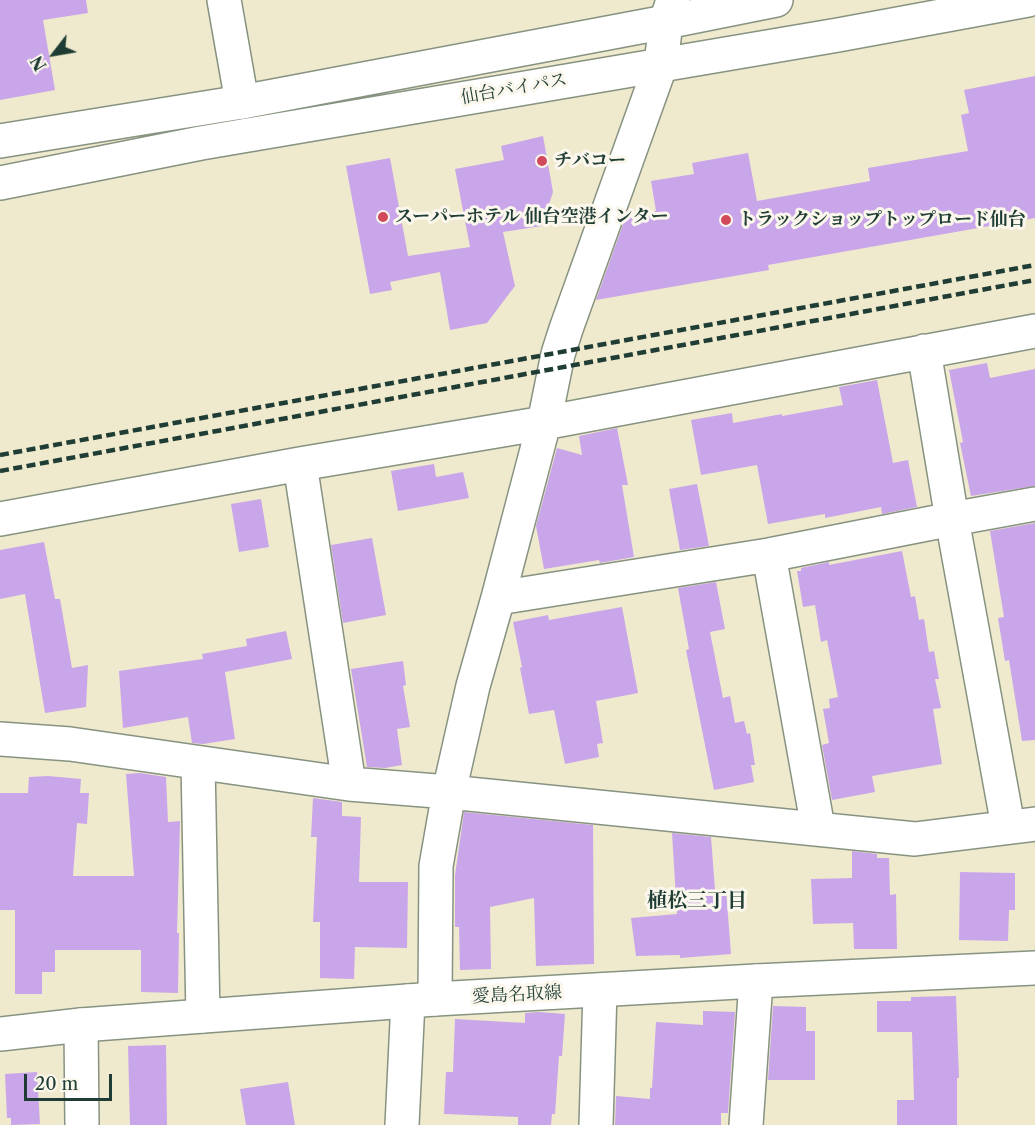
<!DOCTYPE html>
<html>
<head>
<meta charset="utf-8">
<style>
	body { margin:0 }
	#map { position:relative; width:1035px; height:1125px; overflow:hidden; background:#efe9ce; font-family:"Libre Caslon Text",serif }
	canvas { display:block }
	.north { position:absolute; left:24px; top:24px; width:60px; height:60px; -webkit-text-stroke:4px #fbf7ec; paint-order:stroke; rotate:239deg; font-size:16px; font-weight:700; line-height:24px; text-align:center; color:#1f3d34 }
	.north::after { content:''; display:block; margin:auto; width:21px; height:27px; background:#1f3d34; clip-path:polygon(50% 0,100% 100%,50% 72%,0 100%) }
	.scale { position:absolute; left:24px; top:1074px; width:88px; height:27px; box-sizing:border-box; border:3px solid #1f3d34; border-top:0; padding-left:8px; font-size:18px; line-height:21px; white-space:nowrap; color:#1f3d34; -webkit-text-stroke:4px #fbf7ec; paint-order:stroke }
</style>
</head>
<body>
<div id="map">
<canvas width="1035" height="1125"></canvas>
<div class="north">N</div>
<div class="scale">20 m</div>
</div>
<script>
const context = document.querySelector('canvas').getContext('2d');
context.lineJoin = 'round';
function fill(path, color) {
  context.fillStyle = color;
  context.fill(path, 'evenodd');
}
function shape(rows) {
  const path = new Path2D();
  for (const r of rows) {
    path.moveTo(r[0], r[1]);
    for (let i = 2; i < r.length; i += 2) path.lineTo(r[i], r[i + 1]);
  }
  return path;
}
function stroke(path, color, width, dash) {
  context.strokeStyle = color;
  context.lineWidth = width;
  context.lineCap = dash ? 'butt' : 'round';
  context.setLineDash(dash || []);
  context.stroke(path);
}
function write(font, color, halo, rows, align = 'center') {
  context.font = font + ' "Libre Caslon Text","Noto Serif JP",serif';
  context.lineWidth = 6;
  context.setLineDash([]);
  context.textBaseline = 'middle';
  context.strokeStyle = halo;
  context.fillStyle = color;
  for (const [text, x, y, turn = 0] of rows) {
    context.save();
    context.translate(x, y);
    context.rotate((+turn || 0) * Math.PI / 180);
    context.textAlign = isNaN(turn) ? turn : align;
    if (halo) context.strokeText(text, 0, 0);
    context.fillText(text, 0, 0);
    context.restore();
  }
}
const building = shape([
	[0,0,86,0,88,13,43,20,55,90,0,100],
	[1035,76,1035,218,768,265,769,270,596,300,626,216,656,211,651,181,694,174,692,163,748,153,757,201,870,181,868,168,968,151,961,115,969,113,964,90],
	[543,136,553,192,542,226,503,232,515,286,487,323,450,330,440,272,390,282,392,290,370,294,346,166,390,158,408,256,470,247,455,169,504,160,501,146],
	[987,363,990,378,1035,369,1035,486,971,496,960,443,963,442,949,370],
	[877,380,893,463,908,460,917,507,882,514,881,507,825,518,825,514,768,524,757,465,701,475,691,420,732,413,733,423,782,414,782,416,843,405,839,387],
	[617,428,628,485,622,485,634,557,600,563,599,560,544,569,536,526,557,448,582,455,579,436],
	[434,464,436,477,463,472,469,498,398,511,391,471],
	[697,484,709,546,680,550,669,489],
	[261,499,269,547,239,552,231,504],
	[1035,523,1035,740,1022,741,1009,660,1005,661,998,618,1004,617,990,531],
	[372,538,386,615,343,623,331,545],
	[44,542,55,599,60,599,72,668,88,665,86,707,45,713,25,594,0,599,0,550],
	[902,551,911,597,915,596,919,620,924,619,929,652,934,651,939,679,935,679,941,708,933,709,942,764,872,776,875,792,832,800,822,745,829,743,823,709,830,708,829,699,838,697,827,640,821,642,815,605,803,607,797,571,801,571,801,568,829,562,829,565],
	[716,582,725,629,710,632,723,698,730,696,735,723,744,721,747,734,750,733,755,765,751,765,754,782,714,790,686,650,689,649,678,588],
	[622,607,638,693,596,701,603,743,597,744,599,757,565,764,554,710,529,714,520,668,522,667,513,622,548,615,549,620],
	[286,631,292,659,225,672,235,739,203,744,192,743,188,717,123,728,119,671,203,659,202,654,247,646,246,639],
	[403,661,406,685,403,686,410,727,397,729,402,765,385,768,367,767,351,669],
	[140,773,166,777,168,822,180,821,177,933,179,933,178,993,141,992,141,950,55,950,55,972,42,972,42,994,15,994,15,910,0,910,0,793,28,793,29,777,48,776,81,779,80,793,89,793,87,824,77,823,73,876,134,876,126,774],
	[313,798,342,802,342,816,361,817,359,882,408,882,407,948,355,947,354,979,320,978,320,922,313,922,317,837,311,837],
	[464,812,593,825,594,964,536,966,534,898,490,907,491,969,460,970,459,927,455,927,455,875],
	[672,833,711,837,715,890,726,890,731,954,680,958,680,955,636,956,631,918,677,914],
	[852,851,877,854,877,858,889,858,890,895,896,894,897,949,854,949,853,923,813,924,811,879,852,878],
	[960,872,1015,873,1015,910,1009,910,1008,941,959,940],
	[956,996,959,1078,957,1078,957,1125,897,1125,897,1100,914,1100,912,1032,877,1032,877,1001,911,1001,911,997],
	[773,1006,806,1007,806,1031,815,1031,815,1080,768,1080],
	[703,1011,735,1012,728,1113,721,1113,721,1125,615,1125,616,1096,650,1099,650,1088,652,1088,656,1022,703,1025],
	[539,1012,565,1014,562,1056,559,1056,555,1114,552,1114,551,1125,518,1125,518,1117,444,1114,446,1072,453,1072,455,1019,525,1023,525,1013],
	[166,1045,167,1125,130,1125,128,1046],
	[37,1072,40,1124,11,1125,11,1118,7,1118,5,1074],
	[288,1082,295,1125,246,1125,240,1089]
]);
const minor = shape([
	[224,0,242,102],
	[924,351,952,519,1008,826],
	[300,464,349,784],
	[0,519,300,464,544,423,1035,331],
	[769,555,818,828],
	[498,598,769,555,952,519,1035,504],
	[0,739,70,744,349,784,449,792,915,839,1035,824],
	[198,763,203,1016],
	[435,999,436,866,449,792,473,686,498,598,544,423,558,354,566,329,661,64,666,22,673,0],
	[81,1025,82,1125],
	[402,1125,408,1001],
	[596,1125,600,990],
	[746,1125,756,981]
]);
const major = shape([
	[0,1034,81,1025,435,999,756,981,1035,968]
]);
const highway = shape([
	[0,141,242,102,666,22,776,0],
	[0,183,201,143,838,35,1028,0]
]);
const rail = shape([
	[0,455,1035,265],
	[0,471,1035,280]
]);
const markers = [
	[542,161,6,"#d1495b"],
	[383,217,6,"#d1495b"],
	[726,220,6,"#d1495b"]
];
const streetNames = [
	["仙台バイパス",514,89,-10],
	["愛島名取線",517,995,-3]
];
const poiNames = [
	["チバコー",554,161],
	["スーパーホテル 仙台空港インター",395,217],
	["トラックショップトップロード仙台",738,220]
];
const neighbourhoodNames = [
	["植松三丁目",697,901]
];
fill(building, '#c9a6e9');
stroke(minor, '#879381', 36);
stroke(major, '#879381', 36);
stroke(highway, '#879381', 36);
stroke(minor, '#fff', 33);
stroke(major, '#fff', 33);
stroke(highway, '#fff', 33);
stroke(rail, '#1f3d34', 4.5, [9, 4.5]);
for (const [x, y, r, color] of markers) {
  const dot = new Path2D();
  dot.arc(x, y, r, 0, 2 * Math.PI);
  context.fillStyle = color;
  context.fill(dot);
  stroke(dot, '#fbf7ec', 2);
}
write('18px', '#1f3d34', '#fbf7ec', streetNames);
write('bold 18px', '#1f3d34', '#fbf7ec', poiNames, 'left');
write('bold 20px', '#1f3d34', '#fbf7ec', neighbourhoodNames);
</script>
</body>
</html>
